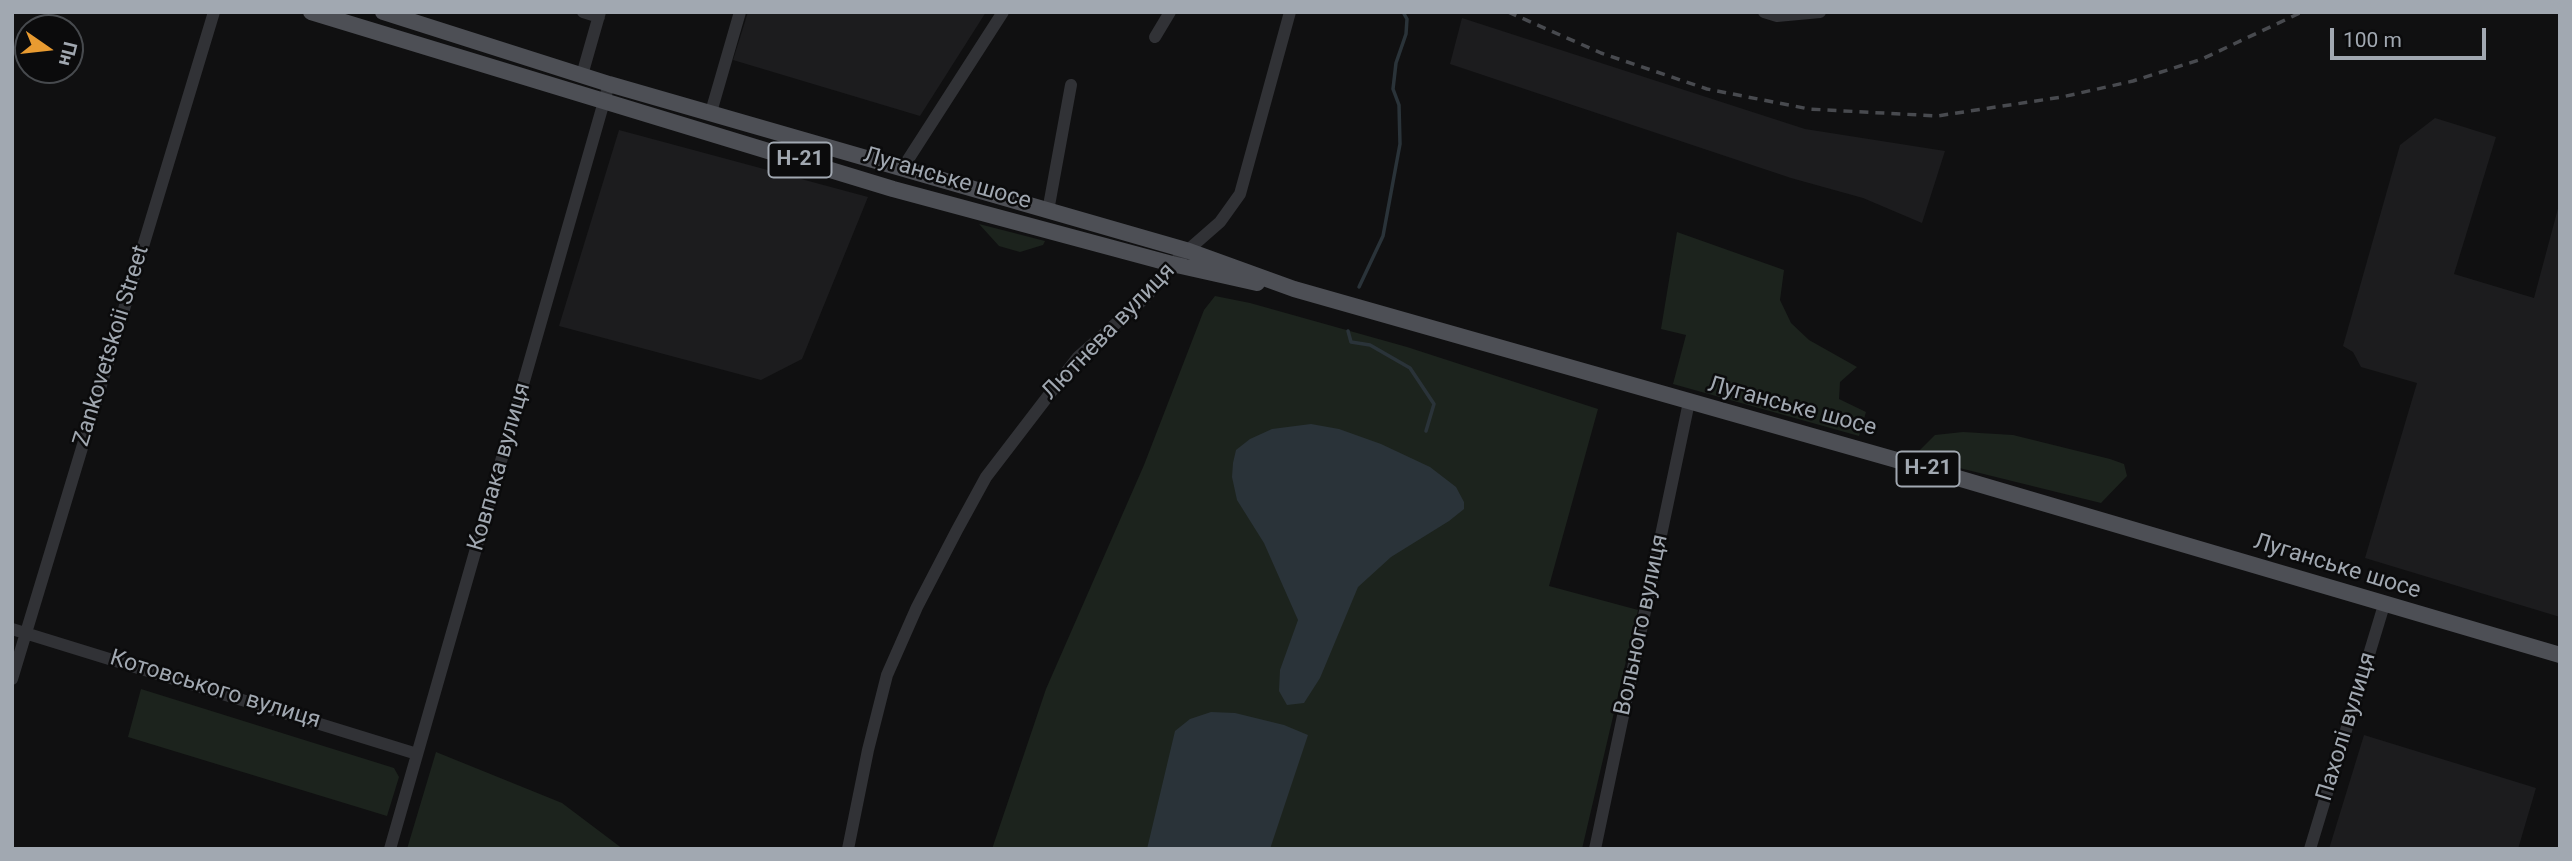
<!DOCTYPE html>
<html>
<head>
<meta charset="utf-8">
<style>
	body { margin:0 }
	#map { position:relative; width:2572px; height:861px; overflow:hidden; background:#101011; font-family:Roboto,sans-serif }
	canvas { display:block }
	.frame { position:absolute; inset:0; border:14px solid #a1a8b1; pointer-events:none }
	.north { position:absolute; left:14px; top:14px; width:70px; height:70px; box-sizing:border-box; background:#0b0b0c; border:2px solid #474a4e; border-radius:50%; rotate:104deg; font-size:19px; font-weight:700; line-height:28px; text-align:center; color:#a1a8b1 }
	.north::after { content:''; display:block; margin:auto; width:24px; height:32px; background:#e89b31; clip-path:polygon(50% 0,100% 100%,50% 72%,0 100%) }
	.scale { position:absolute; left:2330px; top:28px; width:156px; height:32px; box-sizing:border-box; border:4px solid #a1a8b1; border-top:0; padding-left:9px; font-size:21px; line-height:24px; white-space:nowrap; color:#a1a8b1; -webkit-text-stroke:5px #0b0b0c; paint-order:stroke }
</style>
</head>
<body>
<div id="map">
<canvas width="2572" height="861"></canvas>
<div class="frame"></div>
<div class="north">Пн</div>
<div class="scale">100 m</div>
</div>
<script>
const context = document.querySelector('canvas').getContext('2d');
context.lineJoin = 'round';
function fill(path, color) {
  context.fillStyle = color;
  context.fill(path, 'evenodd');
}
function shape(rows) {
  const path = new Path2D();
  for (const r of rows) {
    path.moveTo(r[0], r[1]);
    for (let i = 2; i < r.length; i += 2) path.lineTo(r[i], r[i + 1]);
  }
  return path;
}
function stroke(path, color, width, dash) {
  context.strokeStyle = color;
  context.lineWidth = width;
  context.lineCap = dash ? 'butt' : 'round';
  context.setLineDash(dash || []);
  context.stroke(path);
}
function write(font, color, halo, rows, align = 'center') {
  context.font = font + ' Roboto,sans-serif';
  context.lineWidth = 5;
  context.setLineDash([]);
  context.textBaseline = 'middle';
  context.strokeStyle = halo;
  context.fillStyle = color;
  for (const [text, x, y, turn = 0] of rows) {
    context.save();
    context.translate(x, y);
    context.rotate((+turn || 0) * Math.PI / 180);
    context.textAlign = isNaN(turn) ? turn : align;
    if (halo) context.strokeText(text, 0, 0);
    context.fillText(text, 0, 0);
    context.restore();
  }
}
const built = shape([
	[748,12,986,12,920,116,733,60],
	[1462,18,1805,129,1945,151,1922,223,1863,198,1791,178,1450,64],
	[2435,118,2496,137,2454,274,2534,298,2560,201,2560,617,2365,558,2417,383,2361,367,2353,352,2343,346,2400,145],
	[619,130,868,197,802,359,761,380,559,326],
	[2364,735,2536,788,2518,849,2329,849]
]);
const green = shape([
	[979,224,1045,241,1043,245,1020,252,999,246],
	[1677,232,1784,270,1780,300,1791,323,1809,340,1857,367,1840,382,1839,399,1866,412,1859,436,1673,384,1686,335,1661,329],
	[1215,296,1250,303,1407,347,1598,409,1549,586,1638,610,1582,849,992,849,1046,689,1144,465,1204,310],
	[1963,432,2013,435,2110,459,2124,464,2127,476,2101,503,1919,458,1919,451,1935,435],
	[141,689,394,768,399,777,387,816,128,737],
	[436,752,562,803,623,849,407,849]
]);
const water = shape([
	[1311,424,1339,429,1381,444,1430,467,1456,487,1464,502,1464,509,1449,521,1391,557,1358,587,1320,678,1304,703,1287,705,1279,691,1280,670,1298,620,1264,543,1237,500,1232,477,1233,463,1236,450,1250,439,1272,429],
	[1211,712,1235,713,1284,725,1308,735,1270,849,1147,849,1175,731,1190,719]
]);
const stream = shape([
	[1359,287,1383,236,1400,144,1399,105,1393,89,1396,63,1406,34,1407,19,1403,12],
	[1348,331,1351,342,1370,345,1410,368,1434,404,1426,431]
]);
const minor = shape([
	[583,12,599,17],
	[1764,12,1777,16,1820,12],
	[1155,37,1170,12],
	[582,75,600,12],
	[711,112,740,12],
	[902,169,1003,12],
	[1048,211,1071,85],
	[12,629,417,754],
	[12,679,214,12],
	[390,849,609,84],
	[848,849,868,750,887,675,917,607,957,530,986,477,1078,357,1146,297,1172,264,1220,222,1240,194,1290,12],
	[1595,849,1689,402],
	[2310,849,2384,605]
]);
const major = shape([
	[311,12,893,189,1172,264,1257,283],
	[383,12,609,84,1189,251,1294,289,1893,459,2560,655]
]);
const rail = shape([
	[1508,12,1601,53,1707,89,1809,109,1937,116,2062,97,2133,81,2202,59,2302,12]
]);
const shields = [
	[800,160,63],
	[1928,469,63]
];
const shieldNames = [
	["Н-21",800,160],
	["Н-21",1928,469]
];
const streetNames = [
	["Луганське шосе",947,179,16],
	["Лютнева вулиця",1109,332,-46],
	["Zankovetskoii Street",112,346,-73],
	["Луганське шосе",1792,407,15],
	["Ковпака вулиця",500,467,-74],
	["Луганське шосе",2337,567,17],
	["Вольного вулиця",1642,625,-78],
	["Котовського вулиця",215,690,17],
	["Пахолі вулиця",2347,727,-73]
];
fill(built, '#1c1c1e');
fill(green, '#1c231d');
fill(water, '#2a3339');
stroke(stream, '#2a3339', 3.5);
stroke(minor, '#313236', 12);
stroke(major, '#4d4f55', 16);
stroke(rail, '#484a4f', 3.5, [9, 7]);
for (const [x, y, w] of shields) {
  const box = new Path2D();
  box.roundRect(x - w / 2, y - 17.5, w, 35, 5);
  context.fillStyle = '#0b0b0c';
  context.fill(box);
  stroke(box, '#a1a8b1', 2);
}
write('bold 21px', '#a1a8b1', null, shieldNames);
write('23px', '#a1a8b1', '#0b0b0c', streetNames);
</script>
</body>
</html>
